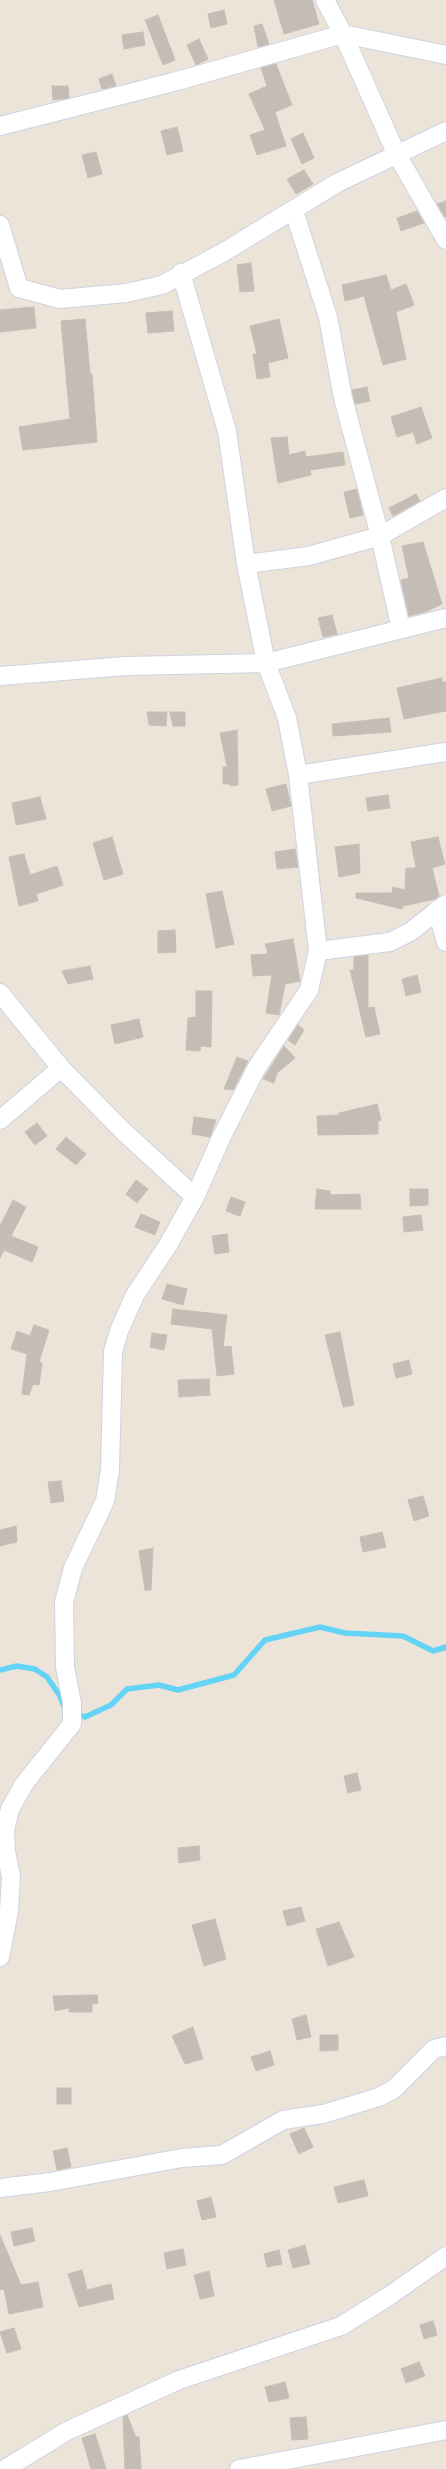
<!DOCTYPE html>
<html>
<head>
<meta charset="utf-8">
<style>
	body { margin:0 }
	canvas { display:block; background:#ece3d9 }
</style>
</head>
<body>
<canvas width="446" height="2469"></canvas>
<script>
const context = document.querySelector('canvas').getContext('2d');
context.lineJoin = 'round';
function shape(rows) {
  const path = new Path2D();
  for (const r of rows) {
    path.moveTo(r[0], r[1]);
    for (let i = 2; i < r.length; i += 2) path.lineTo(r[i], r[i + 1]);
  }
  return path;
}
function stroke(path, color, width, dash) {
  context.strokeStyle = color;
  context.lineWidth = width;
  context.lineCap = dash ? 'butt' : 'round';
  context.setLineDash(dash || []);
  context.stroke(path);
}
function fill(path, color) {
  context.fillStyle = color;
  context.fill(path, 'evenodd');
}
const stream = shape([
	[0,1670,17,1666,35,1669,47,1677,60,1696,65,1709],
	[75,1713,85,1717,111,1705,127,1689,159,1685,178,1690,234,1675,265,1640,320,1627,345,1633,403,1636,433,1651,446,1647]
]);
const building = shape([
	[274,0,312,0,319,24,284,34,274,0],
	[224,10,227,24,211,28,208,14,224,10],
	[158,15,175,60,163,65,145,20,158,15],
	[262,24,269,44,258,47,254,26,262,24],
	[143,32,145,45,124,49,122,35,143,32],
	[199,39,208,59,196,65,187,45,199,39],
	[276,64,292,105,275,112,286,146,257,155,250,135,265,130,249,94,267,86,261,68,276,64],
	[112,74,116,86,102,89,99,79,112,74],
	[52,86,68,86,69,98,53,100,52,86],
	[177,127,183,151,167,155,161,131,177,127],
	[303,133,314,158,302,164,291,139,303,133],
	[96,152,102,174,88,178,82,155,96,152],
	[304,170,313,184,296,194,287,179,304,170],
	[446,201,446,216,445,217,437,204,446,201],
	[417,211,424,223,401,231,397,218,417,211],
	[251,263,254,291,240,292,237,265,251,263],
	[386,275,391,290,406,284,414,305,396,312,406,359,383,365,364,296,345,301,342,285,386,275],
	[34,307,36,328,0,332,0,310,34,307],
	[172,311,174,331,148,333,146,313,172,311],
	[85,319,90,374,92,374,97,442,23,450,19,427,70,419,61,321,85,319],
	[279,319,288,358,268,363,270,377,257,379,253,354,257,354,250,326,279,319],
	[367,387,370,401,355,404,352,390,367,387],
	[421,407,432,438,417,444,413,432,397,437,391,417,421,407],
	[287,437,289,455,305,451,306,457,343,452,345,465,310,470,311,475,278,483,271,438,287,437],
	[357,489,363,515,350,518,344,492,357,489],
	[416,494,420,501,393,516,389,508,416,494],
	[423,542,442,604,425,612,409,616,401,580,409,578,402,546,423,542],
	[332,615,337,634,323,637,318,618,332,615],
	[442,678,442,682,446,682,446,711,404,719,397,688,442,678],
	[147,712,167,712,166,726,149,725,147,712],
	[170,712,185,712,185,726,173,726,170,712],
	[389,718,391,732,333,736,332,724,389,718],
	[237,730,238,785,231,786,230,784,223,784,223,767,227,767,220,733,237,730],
	[286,784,291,806,272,811,266,789,286,784],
	[388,795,390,808,368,811,366,798,388,795],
	[40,797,46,819,16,825,12,803,40,797],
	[112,837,123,874,104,880,93,843,112,837],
	[438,837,445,864,432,868,439,896,435,899,403,906,402,909,356,898,356,893,392,893,393,887,405,890,406,868,416,868,411,842,438,837],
	[359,844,360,873,339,877,335,847,359,844],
	[295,849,298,867,277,869,275,852,295,849],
	[24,854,30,875,57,866,63,885,36,894,38,901,19,906,9,857,24,854],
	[222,891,234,944,216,948,206,894,222,891],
	[175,930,176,952,158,953,158,931,175,930],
	[293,939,300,981,285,984,279,1015,266,1013,272,975,253,976,251,955,268,954,265,944,293,939],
	[368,955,368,1008,374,1007,380,1034,366,1037,350,970,354,970,354,957,368,955],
	[90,966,93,979,68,984,62,971,90,966],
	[417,975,421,992,406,996,402,979,417,975],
	[196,991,212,991,211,1047,201,1046,200,1051,186,1050,188,1018,196,1017,196,991],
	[139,1019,143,1037,115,1044,111,1025,139,1019],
	[298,1025,304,1030,295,1045,288,1040,298,1025],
	[284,1046,295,1058,277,1073,274,1083,263,1079,284,1046],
	[237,1057,248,1061,233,1090,224,1089,237,1057],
	[377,1104,381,1120,378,1121,378,1134,318,1135,317,1116,340,1115,339,1113,377,1104],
	[194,1117,216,1120,210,1137,192,1134,194,1117],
	[37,1123,47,1136,35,1145,25,1132,37,1123],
	[66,1137,86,1154,76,1165,56,1149,66,1137],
	[136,1180,148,1189,137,1203,126,1194,136,1180],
	[317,1189,330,1191,330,1195,360,1194,361,1209,315,1209,317,1189],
	[410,1189,428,1189,428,1205,410,1206,410,1189],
	[231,1197,245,1202,240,1216,226,1211,231,1197],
	[13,1200,26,1207,11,1236,38,1247,32,1262,4,1250,0,1258,0,1226,13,1200],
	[141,1214,160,1222,155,1235,135,1227,141,1214],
	[421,1215,423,1230,404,1232,403,1217,421,1215],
	[227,1234,229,1252,215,1254,212,1236,227,1234],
	[167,1284,187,1289,183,1305,162,1299,167,1284],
	[173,1309,227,1315,223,1347,231,1346,234,1374,217,1376,212,1329,171,1324,173,1309],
	[34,1325,49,1330,39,1362,42,1363,39,1385,33,1384,29,1395,22,1394,27,1354,11,1349,17,1331,30,1336,34,1325],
	[340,1332,354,1405,343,1407,325,1335,340,1332],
	[152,1333,167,1335,164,1350,150,1347,152,1333],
	[409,1360,412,1374,396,1378,393,1364,409,1360],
	[209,1379,210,1395,179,1397,178,1380,209,1379],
	[61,1481,64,1501,51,1503,48,1482,61,1481],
	[423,1496,429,1516,414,1521,408,1500,423,1496],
	[16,1526,17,1542,0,1546,0,1530,16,1526],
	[382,1532,386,1547,363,1552,360,1537,382,1532],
	[153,1548,151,1590,145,1590,139,1551,153,1548],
	[357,1773,361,1790,348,1793,344,1776,357,1773],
	[199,1846,200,1860,179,1863,178,1848,199,1846],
	[301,1907,305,1921,287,1926,283,1911,301,1907],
	[215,1919,226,1959,204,1966,192,1925,215,1919],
	[339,1922,354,1957,328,1966,316,1929,339,1922],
	[92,1995,97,1995,98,2003,92,2004,92,2012,69,2012,69,2008,55,2011,53,1996,92,1995],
	[306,2015,311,2037,297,2040,292,2019,306,2015],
	[193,2027,203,2059,185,2064,172,2036,193,2027],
	[320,2035,338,2035,338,2050,320,2051,320,2035],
	[270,2051,274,2065,256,2071,251,2057,270,2051],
	[57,2088,71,2088,71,2104,57,2104,57,2088],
	[304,2128,313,2147,299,2154,290,2134,304,2128],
	[67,2148,71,2167,57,2170,53,2151,67,2148],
	[364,2180,368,2196,338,2203,334,2187,364,2180],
	[211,2197,216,2217,202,2220,197,2201,211,2197],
	[32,2228,35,2241,14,2246,11,2232,32,2228],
	[0,2235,21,2285,38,2282,43,2307,9,2314,4,2289,0,2290,0,2235],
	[305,2245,310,2264,293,2268,288,2250,305,2245],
	[183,2249,186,2265,167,2269,164,2253,183,2249],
	[279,2250,282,2264,267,2267,264,2254,279,2250],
	[82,2270,87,2290,111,2284,114,2299,79,2307,68,2274,82,2270],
	[209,2271,214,2296,200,2299,194,2275,209,2271],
	[433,2321,437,2335,424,2339,420,2325,433,2321],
	[14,2328,21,2349,7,2353,0,2332,14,2328],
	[419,2362,425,2376,406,2383,401,2369,419,2362],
	[285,2382,289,2398,269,2402,265,2387,285,2382],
	[127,2415,136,2437,139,2437,141,2469,125,2469,123,2417,127,2415],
	[306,2417,308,2439,292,2440,290,2418,306,2417],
	[95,2434,106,2469,91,2469,82,2438,95,2434]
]);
const street = shape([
	[325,0,343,34,396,153,446,240],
	[0,126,177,81,343,34,446,55],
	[294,211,328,317,343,398,380,536,401,629],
	[0,225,19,288,60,299,126,293,162,285,224,252,337,183,446,131],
	[246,564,309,556,380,536,446,498],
	[0,676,126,666,266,663,446,618],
	[298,775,446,752],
	[437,910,446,942],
	[318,951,390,942,410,932,446,904],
	[0,993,61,1068,124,1132,195,1197],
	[0,1120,61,1068],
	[0,1957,9,1911,11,1877,6,1851,5,1830,10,1809,24,1784,72,1724,72,1703,65,1667,64,1602,73,1568,105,1501,110,1470,113,1352,119,1331,135,1295,168,1245,195,1197,221,1138,257,1067,309,990,318,951,298,775,287,718,266,663,246,564,227,431,181,273],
	[0,2188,50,2182,182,2158,222,2155,283,2120,323,2114,379,2097,394,2089,434,2049,446,2046],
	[5,2469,67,2431,179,2380,341,2326,389,2296,446,2256],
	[239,2469,446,2430]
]);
stroke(stream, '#64d4f6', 5.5);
fill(building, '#c4bdb6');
stroke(building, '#c7bfb3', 1);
stroke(street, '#ced3e3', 20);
stroke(street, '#fff', 18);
</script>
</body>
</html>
